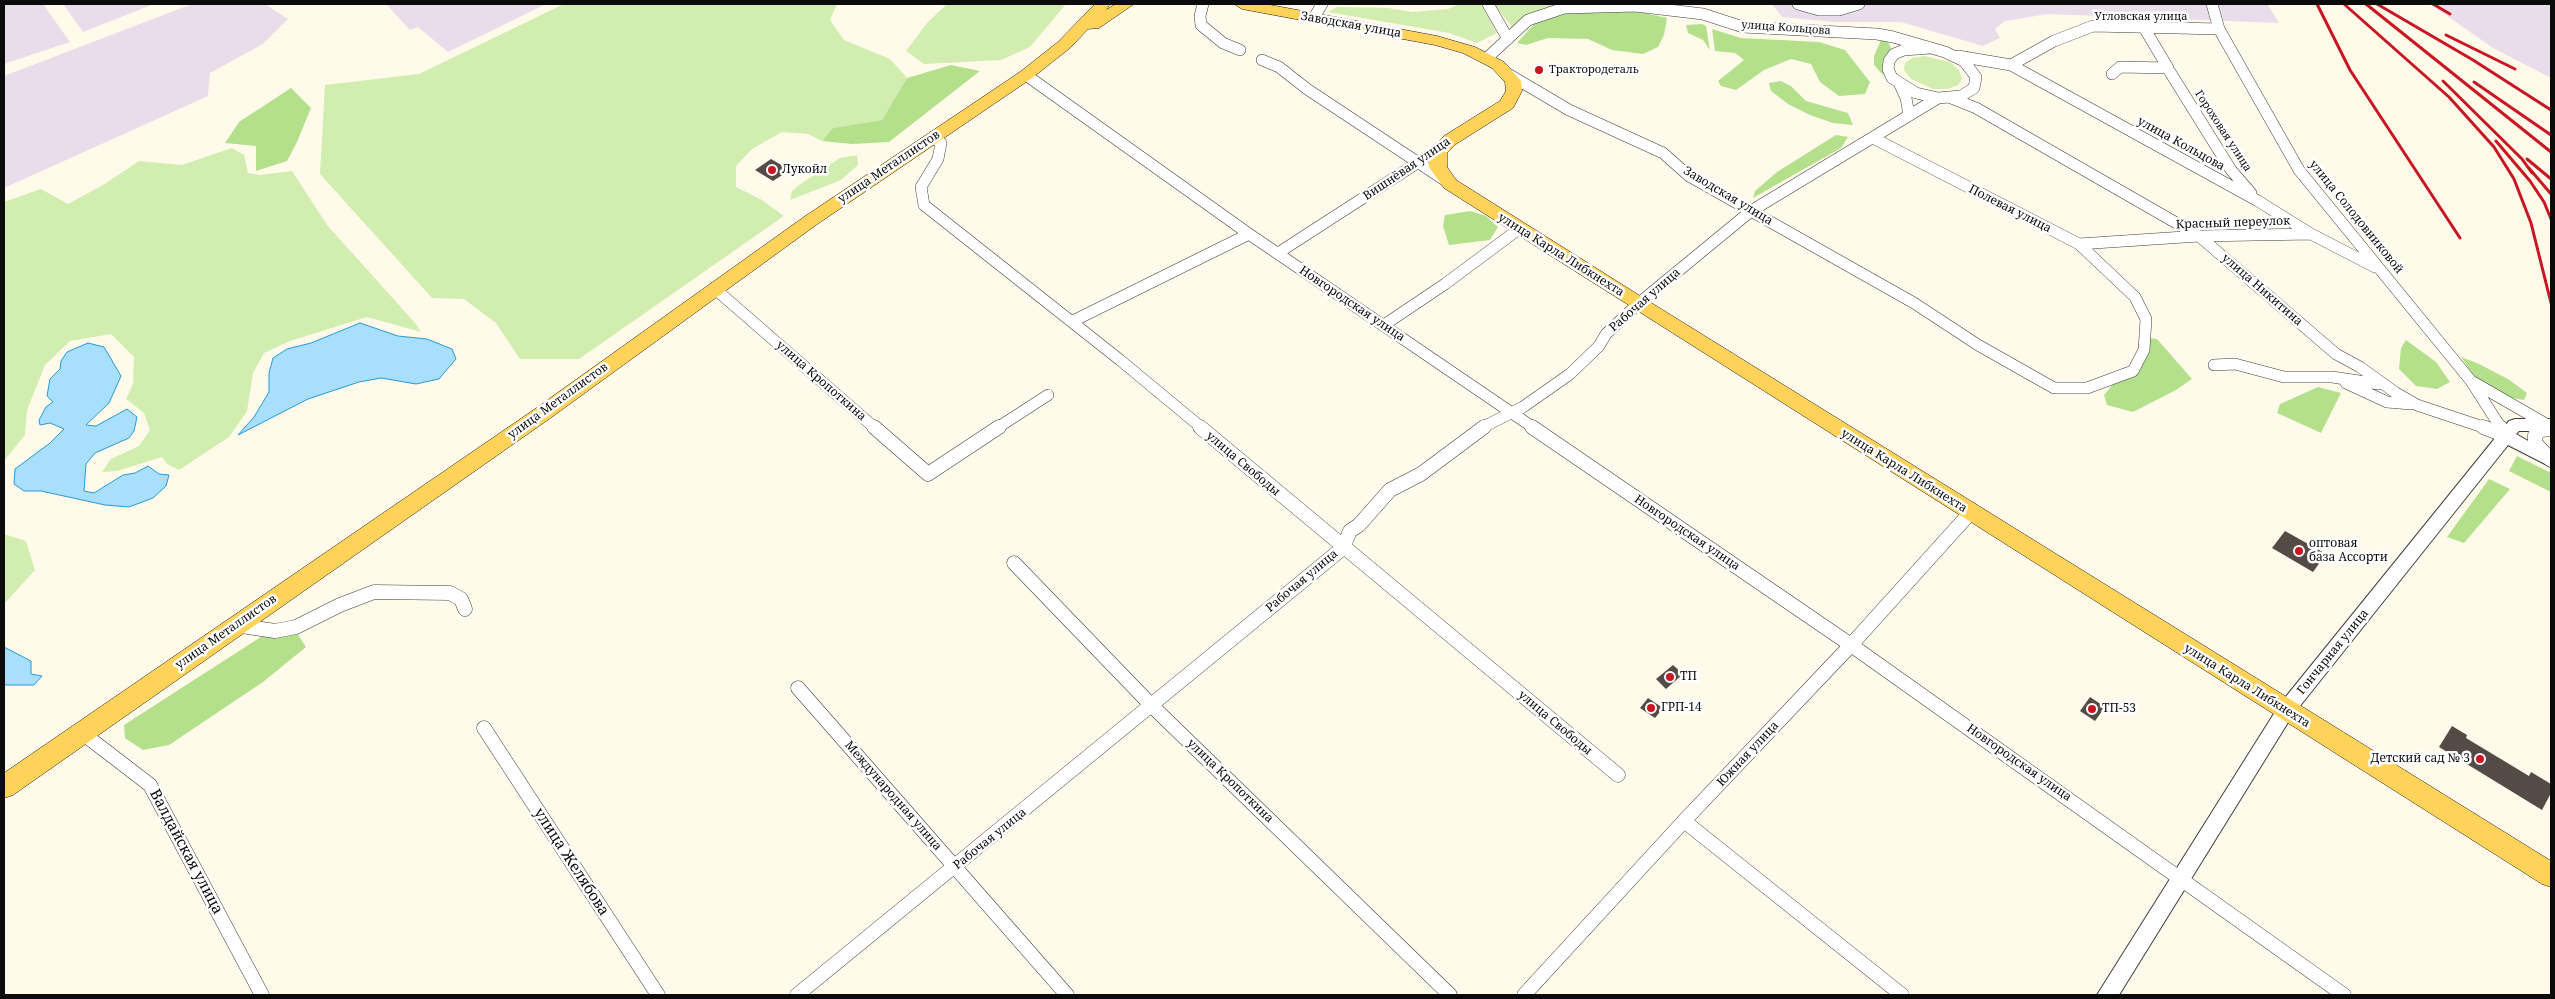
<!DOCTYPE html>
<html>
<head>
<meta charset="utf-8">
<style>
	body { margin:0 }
	#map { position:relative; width:2555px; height:999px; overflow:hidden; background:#fffae9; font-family:"Noto Serif",serif }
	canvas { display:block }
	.frame { position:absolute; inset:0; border:5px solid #0b0b0b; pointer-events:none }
</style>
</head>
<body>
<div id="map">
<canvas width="2555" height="999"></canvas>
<div class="frame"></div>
</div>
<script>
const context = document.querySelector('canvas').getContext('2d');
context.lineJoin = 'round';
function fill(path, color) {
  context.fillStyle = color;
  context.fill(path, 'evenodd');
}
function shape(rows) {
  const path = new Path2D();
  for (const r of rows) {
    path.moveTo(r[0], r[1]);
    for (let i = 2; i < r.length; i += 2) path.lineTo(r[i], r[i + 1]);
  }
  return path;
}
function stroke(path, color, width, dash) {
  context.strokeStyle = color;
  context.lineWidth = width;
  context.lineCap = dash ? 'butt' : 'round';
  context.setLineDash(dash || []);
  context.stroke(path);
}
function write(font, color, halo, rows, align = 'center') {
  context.font = font + ' "Noto Serif",serif';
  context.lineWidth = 5;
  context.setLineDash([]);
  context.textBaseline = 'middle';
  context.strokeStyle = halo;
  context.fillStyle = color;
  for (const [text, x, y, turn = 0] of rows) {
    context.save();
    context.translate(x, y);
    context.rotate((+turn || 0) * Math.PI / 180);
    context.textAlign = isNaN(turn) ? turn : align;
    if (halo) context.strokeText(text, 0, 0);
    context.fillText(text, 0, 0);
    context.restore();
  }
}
const industrial = shape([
	[4,4,43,4,70,42,4,64],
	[63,4,154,4,83,32],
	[192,4,265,4,288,19,263,44,210,73,208,96,4,188,4,76],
	[386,4,546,4,448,52,418,27,410,30],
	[1772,4,2267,4,2279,23,2048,14,2005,21,1995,29,2000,38,1983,46,1901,22,1834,22,1782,17],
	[2430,4,2551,4,2551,78,2493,48]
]);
const green = shape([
	[564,4,837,4,830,20,844,40,890,59,907,78,882,120,833,128,822,141,808,134,782,132,752,149,736,166,736,187,762,200,784,216,579,359,520,359,496,323,464,299,432,298,320,174,325,85,419,74],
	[947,4,1066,4,1030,47,1001,60,924,64,906,51,927,23],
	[1459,4,1481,4,1497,33,1477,43,1449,33,1328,12,1337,7,1388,8,1412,12,1448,9],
	[1494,4,1556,4,1534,13,1512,27],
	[1925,56,1950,62,1959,70,1962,79,1958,85,1948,89,1933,89,1911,79,1904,70,1905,63,1912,58],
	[232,148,244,155,248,173,260,175,292,171,327,225,416,324,421,332,367,317,290,341,264,353,253,373,247,411,229,437,179,470,167,464,162,457,117,471,102,472,111,459,139,446,150,430,144,413,126,399,133,384,134,357,111,334,70,341,45,365,27,410,25,435,4,461,4,202,41,189,68,204,103,185,139,161,182,165],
	[857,155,858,165,841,180,790,200,792,191,799,185,840,158],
	[4,534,26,541,35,570,4,604]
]);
const forest = shape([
	[1594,12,1640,12,1667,18,1664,35,1658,47,1643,54,1612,50,1588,39,1548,38,1526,45,1517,43,1535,23,1565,14],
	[1702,24,1706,26,1710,50,1703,40,1688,33,1686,25],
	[1712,29,1741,38,1819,42,1845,50,1870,82,1865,94,1839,96,1820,82,1811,64,1791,59,1764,70,1736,90,1721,86,1718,81,1744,60,1735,53,1715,51],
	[1881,40,1888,42,1891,48,1883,62,1887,76,1881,73,1874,65,1874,56],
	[951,65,980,71,889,142,852,144,822,141,833,128,882,120,907,78],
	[1781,81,1791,86,1806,101,1848,113,1853,125,1833,123,1810,115,1788,104,1771,91,1769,83],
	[291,88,311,108,297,142,287,161,256,171,256,146,225,143,239,122],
	[1836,135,1848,137,1841,148,1753,198,1755,191,1777,172],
	[1470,211,1486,216,1498,227,1490,240,1449,245,1443,226,1445,215],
	[2149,338,2157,339,2192,379,2176,390,2133,412,2107,405,2104,395,2115,382,2135,373],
	[2406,340,2436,362,2450,382,2437,389,2416,386,2399,369,2401,348],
	[2461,357,2477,363,2508,379,2527,393,2524,400,2501,396,2476,379],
	[2318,387,2341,393,2321,433,2277,413,2280,404],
	[2517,456,2551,473,2551,492,2509,471],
	[2489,479,2510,489,2464,543,2447,537],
	[267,633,297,633,306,647,263,682,169,745,143,750,125,738,124,725]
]);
const water = shape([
	[360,323,398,336,427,339,452,349,456,359,439,379,416,384,381,378,359,382,308,399,238,435,254,417,269,392,269,373,273,358,287,349,311,343,360,323],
	[88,343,104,347,121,376,109,403,86,425,96,426,127,409,137,417,134,431,129,438,95,453,86,464,84,491,94,493,123,475,135,473,148,466,159,474,169,475,166,486,153,498,129,507,105,505,41,491,24,491,14,484,15,469,50,443,64,429,50,423,40,425,39,420,46,407,53,402,47,396,50,379,60,369,61,361,67,352,88,343],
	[4,647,31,661,31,674,42,676,34,685,4,685,4,647]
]);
const building = shape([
	[771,159,790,170,773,181,755,170],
	[2285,531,2326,554,2313,572,2272,548],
	[1673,665,1683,674,1666,689,1656,679],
	[2090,697,2105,707,2095,721,2080,711],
	[1648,698,1663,708,1655,718,1640,708],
	[2452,726,2467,735,2466,738,2529,776,2531,772,2551,784,2551,793,2542,810,2439,747]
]);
const minorFar1 = shape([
	[1203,4,1200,16,1201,25,1223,43,1240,50],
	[1488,4,1508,39],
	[1798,4,1819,10,1839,10,1859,4],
	[2212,4,2219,29,2299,170,2471,381,2501,428],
	[1314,18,1322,4],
	[2143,26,2168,68],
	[1958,56,2011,65,2258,201,2311,234,2375,267],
	[1487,58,1528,20,1564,8,1635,6,1703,14,1743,27,1877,34,1893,37,1945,52,1964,61,1976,77,1974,88,1961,96,1938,98,1916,93,1892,78,1888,69,1889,61,1894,54,1904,50,1930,48],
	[1262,60,1279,67,1307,89,1446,181],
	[2011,65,2054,41,2093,26,2219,29],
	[2170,72,2231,170,2251,193],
	[1508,74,1569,110,1663,153,1689,176,1914,303,1978,345,2054,388,2087,388,2133,371,2144,350,2146,319,2135,297,2079,244,1873,138],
	[2112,74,2120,67,2168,68],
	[1026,75,1249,234,1534,428],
	[1900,85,1906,98,1909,115],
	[1951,98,1976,108,2199,236,2336,354,2360,367,2396,393,2417,405,2486,428],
	[933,137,941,143,938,159,921,187,924,205,1120,360,1202,428],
	[2079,244,2199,236,2311,234],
	[1278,253,1442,147],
	[714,288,875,428],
	[1073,321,1249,234],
	[1384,325,1445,284,1519,229],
	[2214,365,2235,364,2284,377,2332,377,2379,384],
	[2473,382,2546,424],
	[2346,383,2387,402,2411,404],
	[997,428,1048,395],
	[1481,428,1523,407,1570,374,1599,346,1606,334,1638,304,1751,211,1938,98]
]);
const minor = shape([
	[874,427,928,474,999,427],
	[1200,427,1618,775],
	[1532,427,1851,645,2344,995],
	[2483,427,2506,436],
	[2500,427,2506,436],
	[2551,429,2541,430,2535,435,2535,443,2551,460],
	[1014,563,1152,706,1450,995],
	[235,625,275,631,296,627,340,605,374,592,450,593,461,599,465,609],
	[798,688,1067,995],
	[484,728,658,995],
	[81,732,150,785,262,995],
	[1684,821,1902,995],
	[797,995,1343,548,1350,531,1359,525,1390,490,1421,474,1484,427],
	[1524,995,1684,821,1851,645,1971,512]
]);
const tertiary = shape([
	[2515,419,2551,419,2551,431,2519,431,2516,434,2551,454,2551,467,2508,445,2292,716,2119,995,2097,995,2280,704,2500,432,2509,421,2515,419]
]);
const primary = shape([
	[1095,4,1110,4,1106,10,1116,4,1134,4,1099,28,1088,29,1070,48,1032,78,816,225,549,419,13,795,4,798,4,773,535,409,804,217,1020,72,1058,42,1095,4],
	[1234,4,1265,4,1437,36,1475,47,1504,62,1521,81,1522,91,1513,108,1456,144,1447,153,1447,167,1456,180,1645,299,2551,861,2551,887,2542,884,1444,188,1429,167,1428,156,1433,147,1444,136,1500,101,1506,91,1505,82,1492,68,1463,53,1435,45,1242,9,1234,4]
]);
const rail = shape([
	[2317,4,2350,70,2460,238],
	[2344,4,2449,97,2494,147,2514,179,2531,223,2551,303],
	[2366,4,2551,152],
	[2377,4,2473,60,2551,110],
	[2433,4,2450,14],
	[2446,35,2515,69],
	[2443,81,2522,159,2532,173],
	[2474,82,2551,135],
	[2496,141,2530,181,2544,202,2551,219],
	[2527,159,2551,179],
	[2528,167,2551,194]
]);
const markers = [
	[1539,70,5,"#c81622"],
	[772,170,5,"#c81622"],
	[2299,551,5,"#c81622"],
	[1670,677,5,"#c81622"],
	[1651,708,5,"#c81622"],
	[2092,709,5,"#c81622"],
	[2480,759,5,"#c81622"]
];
const farStreetnames = [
	["Угловская улица",2141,17],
	["улица Кольцова",1786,28,4],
	["Гороховая улица",2223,131,57]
];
const farPoinames = [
	["Трактородеталь",1549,70]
];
const streetNames = [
	["Заводская улица",1351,25,10],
	["улица Кольцова",2181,144,29],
	["улица Металлистов",889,167,-34],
	["Вишнёвая улица",1407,169,-34],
	["Заводская улица",1728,196,31],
	["Полевая улица",2010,209,27],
	["улица Солодовниковой",2356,217,51],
	["Красный переулок",2233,223,-2],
	["улица Карла Либкнехта",1561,255,32],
	["улица Никитина",2262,290,41],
	["Рабочая улица",1645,300,-41],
	["Новгородская улица",1352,304,34],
	["улица Кропоткина",821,381,41],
	["улица Металлистов",558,401,-36],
	["улица Свободы",1243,464,40],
	["улица Карла Либкнехта",1904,471,32],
	["Новгородская улица",1687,533,34],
	["Рабочая улица",1302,581,-40],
	["улица Металлистов",226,632,-35],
	["Гончарная улица",2333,652,-51],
	["улица Карла Либкнехта",2247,686,32],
	["улица Свободы",1555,723,40],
	["Южная улица",1748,754,-47],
	["Новгородская улица",2019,763,35],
	["улица Кропоткина",1230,781,44],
	["Международная улица",893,796,49],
	["Рабочая улица",990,839,-39]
];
const poiNames = [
	["Лукойл",782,170],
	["оптовая",2309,544],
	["база Ассорти",2309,558],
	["ТП",1680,677],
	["ГРП-14",1661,708],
	["ТП-53",2102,709],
	["Детский сад № 3",2470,759,"right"]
];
const nearStreetnames = [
	["Валдайская улица",186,852,62],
	["улица Желябова",571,862,57]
];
fill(industrial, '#eaddeb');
fill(green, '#d1edaf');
fill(forest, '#b4e08c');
fill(water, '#a7dffd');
stroke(water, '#2798db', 1);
fill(building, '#554b46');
stroke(minorFar1, '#3e3e3e', 12);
stroke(minor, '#3e3e3e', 15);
stroke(tertiary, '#3e3e3e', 2);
stroke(primary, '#1c1c1c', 1);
stroke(minorFar1, '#fff', 11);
stroke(minor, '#fff', 14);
fill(tertiary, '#fff');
fill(primary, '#ffd359');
stroke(rail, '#c81622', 3);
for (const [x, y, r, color] of markers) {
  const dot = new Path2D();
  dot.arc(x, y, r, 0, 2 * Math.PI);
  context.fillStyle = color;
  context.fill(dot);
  stroke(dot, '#fff', 2);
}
write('11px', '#0b0b0b', '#fff', farStreetnames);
write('11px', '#0b0b0b', '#fff', farPoinames, 'left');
write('12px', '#0b0b0b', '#fff', streetNames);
write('12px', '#0b0b0b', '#fff', poiNames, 'left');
write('15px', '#0b0b0b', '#fff', nearStreetnames);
</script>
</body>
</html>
